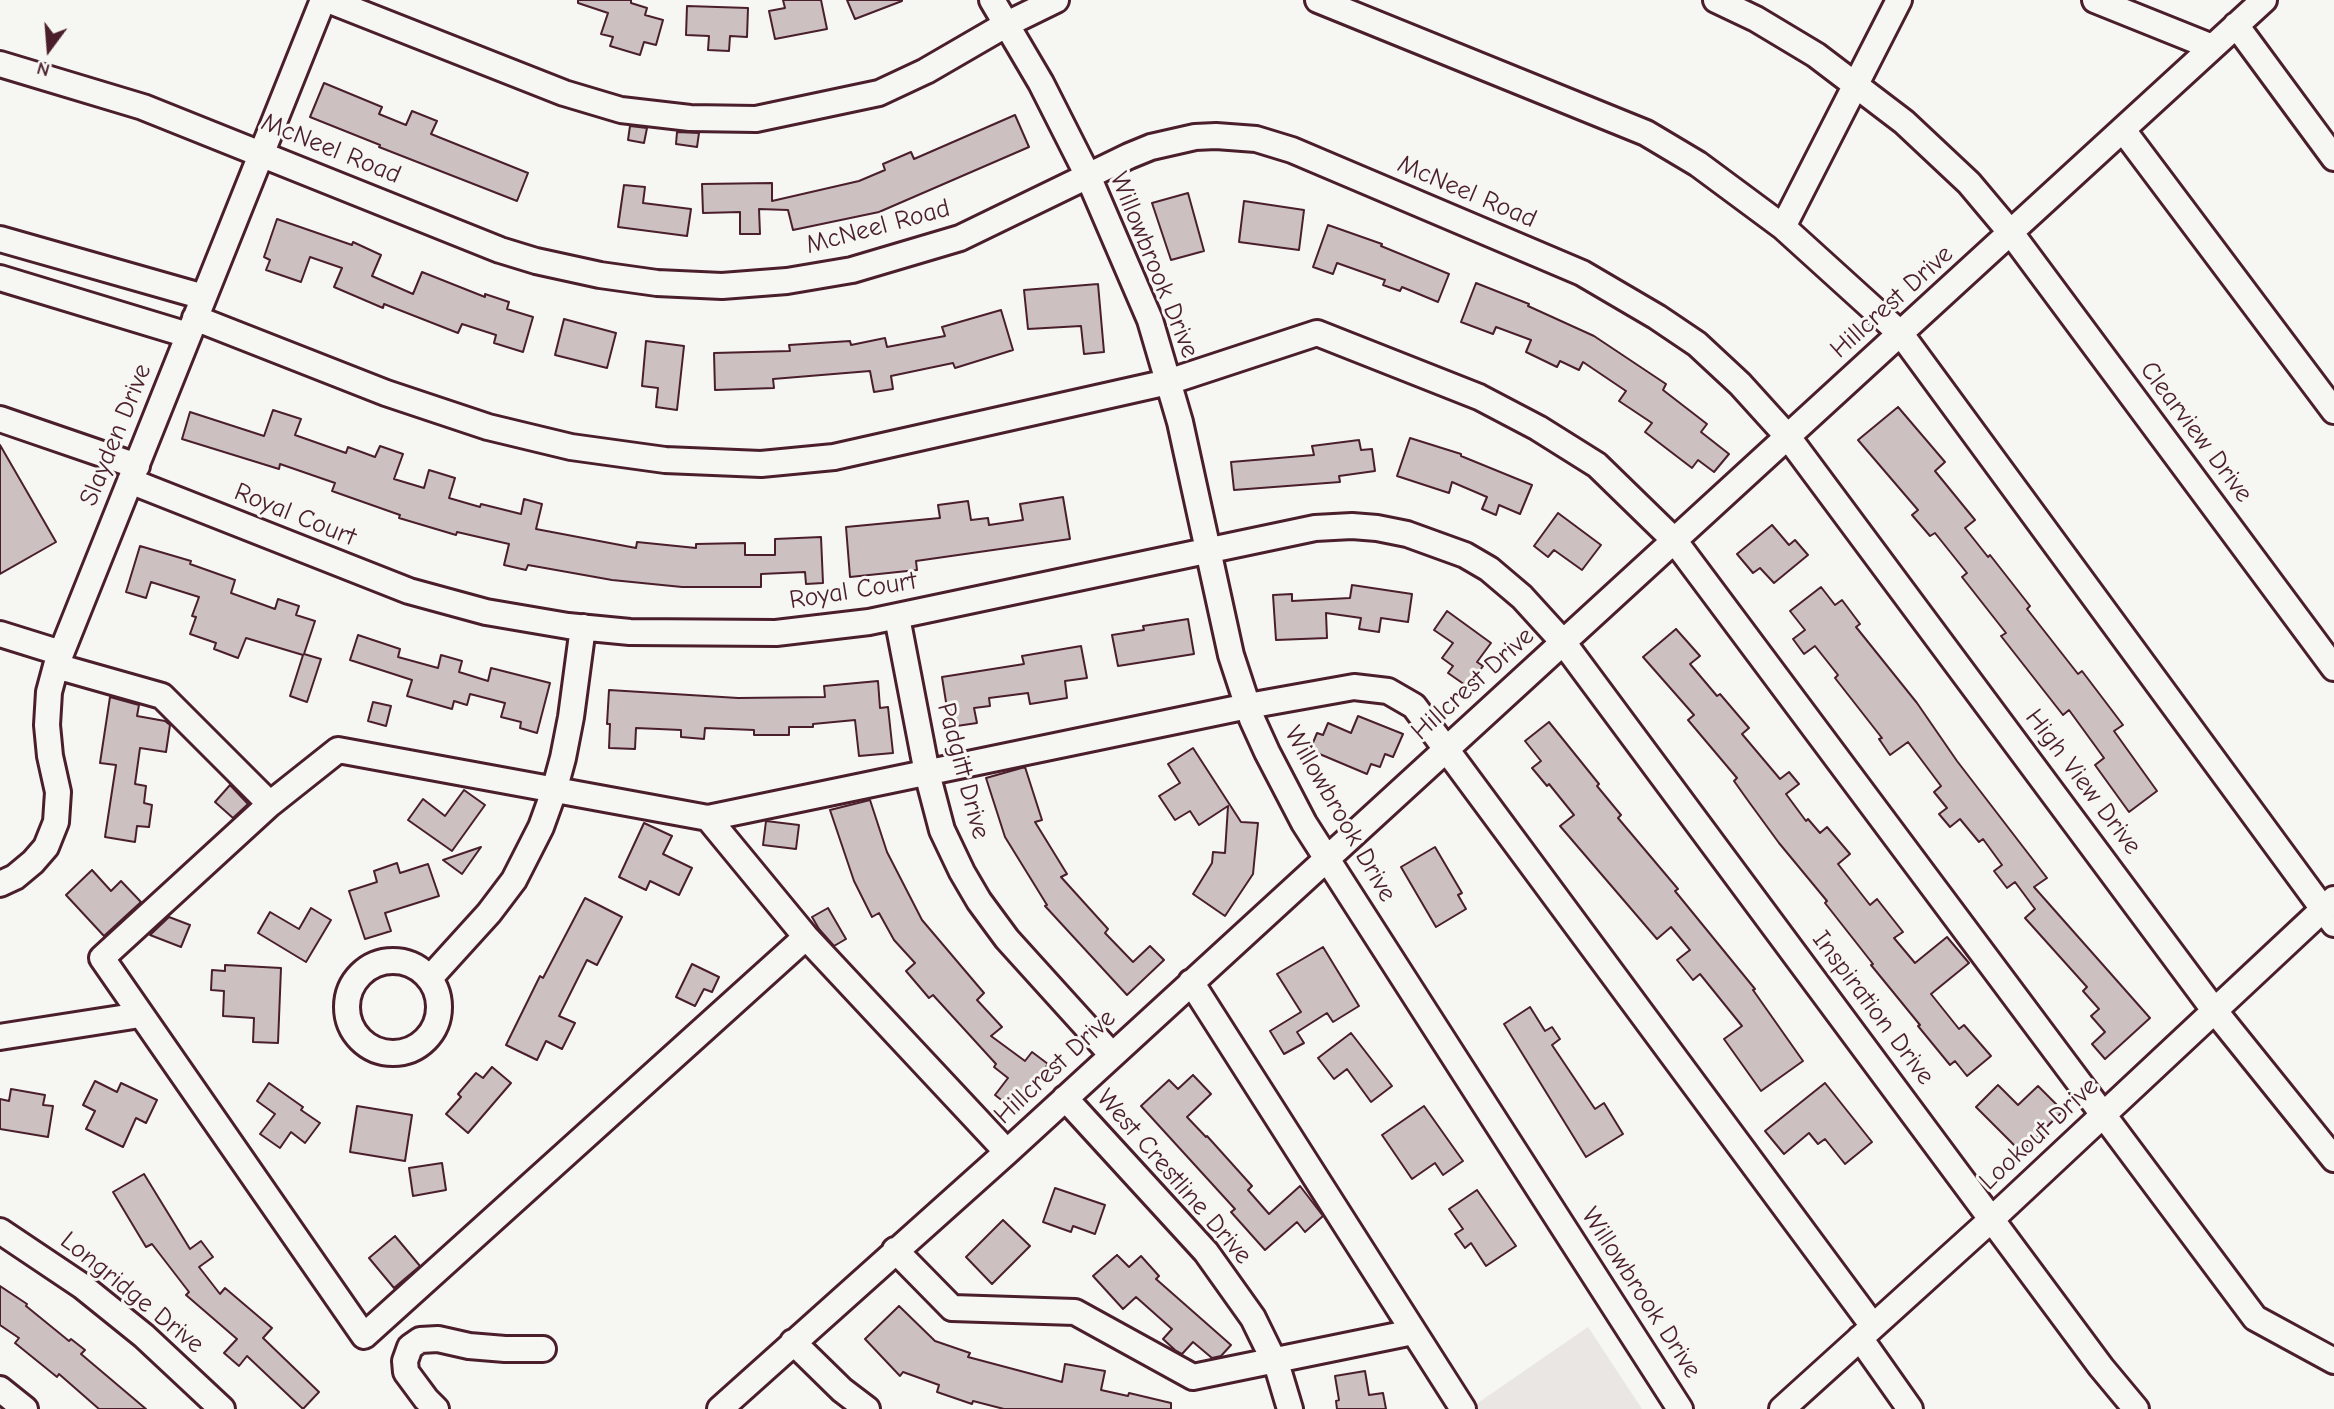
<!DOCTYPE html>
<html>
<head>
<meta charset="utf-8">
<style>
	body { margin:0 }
	#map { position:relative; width:2334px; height:1409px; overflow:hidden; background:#f6f6f2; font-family:"Comic Neue",sans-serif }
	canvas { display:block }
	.north { position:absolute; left:14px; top:14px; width:70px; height:70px; -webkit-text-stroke:5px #f6f6f2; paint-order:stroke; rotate:196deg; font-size:19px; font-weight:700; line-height:28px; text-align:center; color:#4a1f2b }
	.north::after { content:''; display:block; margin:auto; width:24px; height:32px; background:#4a1f2b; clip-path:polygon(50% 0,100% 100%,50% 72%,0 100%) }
</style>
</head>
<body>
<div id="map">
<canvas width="2334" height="1409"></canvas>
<div class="north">N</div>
</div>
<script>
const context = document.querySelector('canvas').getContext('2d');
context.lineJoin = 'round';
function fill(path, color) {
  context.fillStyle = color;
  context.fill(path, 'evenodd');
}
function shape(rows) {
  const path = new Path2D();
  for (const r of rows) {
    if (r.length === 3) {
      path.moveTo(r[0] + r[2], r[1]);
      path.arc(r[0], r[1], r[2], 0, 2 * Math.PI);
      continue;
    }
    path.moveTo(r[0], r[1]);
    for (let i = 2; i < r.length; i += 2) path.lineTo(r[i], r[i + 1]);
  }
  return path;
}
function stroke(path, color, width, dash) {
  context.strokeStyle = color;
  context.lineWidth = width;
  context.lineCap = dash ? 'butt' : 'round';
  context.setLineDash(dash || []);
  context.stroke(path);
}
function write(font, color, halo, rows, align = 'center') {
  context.font = font + ' "Comic Neue",sans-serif';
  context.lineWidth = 6;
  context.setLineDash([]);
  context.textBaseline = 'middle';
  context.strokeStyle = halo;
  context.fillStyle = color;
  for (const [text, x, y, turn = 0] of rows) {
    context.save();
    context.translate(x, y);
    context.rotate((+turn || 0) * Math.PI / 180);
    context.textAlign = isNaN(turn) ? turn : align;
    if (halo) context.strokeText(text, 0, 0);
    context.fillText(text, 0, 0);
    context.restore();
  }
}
const built = shape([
	[1588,1327,1642,1409,1473,1409,1472,1407]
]);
const building = shape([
	[578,0,631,0,631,3,647,8,645,15,663,20,656,45,644,42,640,55,610,46,613,37,601,34,608,13,578,3,578,0],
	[783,0,821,0,827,29,775,39,769,11,785,8,783,0],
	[847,0,902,0,902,1,855,19,847,0],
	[687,6,748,8,747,37,730,36,729,51,708,50,709,36,686,35,687,6],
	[324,83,382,107,379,114,406,125,412,111,437,121,431,134,528,173,517,201,379,147,380,145,310,117,324,83],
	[1015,115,1029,147,879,212,793,230,788,210,759,209,760,234,740,234,740,212,703,213,702,184,772,183,772,201,859,181,885,170,883,164,911,152,914,159,1015,115],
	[630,126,647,128,644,143,628,140,630,126],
	[677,132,699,133,697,147,676,144,677,132],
	[624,185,645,187,643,203,691,209,687,236,618,227,624,185],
	[1188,193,1204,251,1171,260,1152,203,1188,193],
	[1244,201,1304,210,1299,250,1239,242,1244,201],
	[277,219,352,245,353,242,381,255,372,276,413,294,422,272,485,297,485,294,509,302,507,309,533,317,523,352,494,343,496,335,462,324,458,333,384,304,383,308,334,287,342,268,310,257,301,282,266,270,270,260,264,257,277,219],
	[1328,225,1382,244,1381,246,1449,274,1438,302,1402,287,1400,291,1383,285,1385,280,1337,263,1333,274,1313,267,1328,225],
	[1476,283,1529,304,1528,306,1594,336,1666,384,1663,390,1707,424,1701,432,1729,454,1714,472,1698,460,1692,468,1645,432,1652,423,1619,401,1626,391,1583,362,1579,370,1560,361,1557,367,1526,352,1531,340,1496,327,1493,334,1461,322,1476,283],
	[1098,284,1104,352,1084,354,1081,326,1028,329,1024,290,1098,284],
	[1001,310,1013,350,955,368,953,363,891,376,893,389,874,392,870,371,773,379,774,388,715,390,714,353,790,351,789,345,850,341,851,345,885,338,887,347,945,336,942,327,1001,310],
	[564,319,616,333,607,368,555,355,564,319],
	[646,341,684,346,677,410,656,407,658,388,642,386,646,341],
	[1898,407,1945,462,1935,471,1975,520,1965,528,1988,557,1990,555,2030,606,2027,609,2078,674,2082,671,2123,725,2114,731,2157,791,2129,812,2095,765,2104,758,2069,710,2063,715,2001,636,2006,633,1962,577,1967,573,1935,533,1930,536,1912,515,1918,510,1858,440,1898,407],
	[273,410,301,419,295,435,346,453,348,447,375,457,380,446,403,454,394,479,424,488,429,470,455,478,449,498,480,507,481,504,521,514,524,499,542,504,536,529,636,548,637,542,696,548,696,544,745,543,745,555,775,555,775,539,821,537,823,583,806,584,805,572,761,574,761,587,682,587,612,580,528,565,526,570,504,565,509,544,457,532,456,535,399,518,400,515,332,491,335,483,280,464,279,469,182,439,190,412,264,436,273,410],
	[1410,438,1461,454,1461,456,1532,485,1520,514,1499,505,1496,515,1482,509,1487,497,1452,482,1449,493,1397,476,1410,438],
	[1359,440,1361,450,1372,449,1375,471,1339,476,1340,482,1234,490,1231,462,1314,455,1312,446,1359,440],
	[0,445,56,542,0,574,0,445],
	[1063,497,1070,539,916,561,917,570,850,577,846,527,940,518,938,505,968,501,971,520,988,518,989,525,1023,520,1020,504,1063,497],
	[1558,513,1601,545,1582,570,1554,550,1548,557,1534,546,1558,513],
	[1772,525,1789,545,1795,540,1808,555,1774,583,1760,568,1753,573,1737,554,1772,525],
	[140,546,191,561,190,564,235,580,231,593,275,609,278,599,299,606,296,615,315,621,304,654,321,659,307,702,290,696,303,655,246,638,238,658,214,649,216,643,190,634,196,617,192,616,199,597,151,582,146,598,126,592,140,546],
	[1352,585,1412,594,1408,622,1381,618,1379,632,1359,629,1361,618,1326,613,1327,638,1276,640,1273,595,1292,594,1292,601,1350,598,1352,585],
	[1821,587,1835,605,1842,600,1860,624,1856,627,1917,703,1957,761,2047,878,2034,887,2150,1018,2105,1059,2092,1044,2105,1032,2091,1016,2099,1009,2083,991,2087,987,2025,918,2035,909,2015,882,2007,888,1994,871,2002,865,1983,839,1979,842,1960,819,1950,827,1939,814,1947,808,1934,792,1941,786,1908,742,1890,755,1879,739,1882,738,1835,678,1838,675,1815,646,1804,654,1793,639,1805,630,1790,611,1821,587],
	[1447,611,1491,643,1477,662,1483,666,1468,687,1448,673,1453,666,1442,658,1453,643,1434,630,1447,611],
	[1188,619,1194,654,1118,666,1112,635,1144,630,1143,626,1188,619],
	[1676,629,1700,656,1690,664,1717,696,1720,694,1749,728,1742,734,1780,779,1789,772,1799,784,1786,794,1806,821,1808,819,1820,833,1827,827,1850,854,1838,864,1870,905,1877,899,1903,932,1894,938,1915,963,1947,937,1969,963,1931,994,1959,1029,1964,1025,1991,1056,1967,1076,1955,1061,1950,1065,1918,1026,1920,1025,1871,965,1873,964,1825,903,1827,901,1779,843,1749,802,1734,781,1737,778,1688,720,1694,715,1643,657,1676,629],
	[358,635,400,649,398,657,438,668,441,655,462,661,459,672,488,681,491,668,550,683,537,733,520,728,521,722,501,717,505,703,470,694,467,705,454,701,452,709,407,696,412,680,350,660,358,635],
	[1081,646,1087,678,1065,681,1067,698,1030,704,1028,693,989,698,990,706,974,708,977,723,950,727,942,677,1024,664,1022,656,1081,646],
	[878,681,880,708,888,707,893,753,859,756,855,720,813,724,813,727,789,727,789,735,754,735,754,730,705,728,704,739,681,737,681,730,636,728,635,749,609,748,610,724,607,724,609,690,738,698,825,697,824,686,878,681],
	[110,697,139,705,137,716,165,721,170,725,166,752,140,748,135,784,146,786,144,803,152,805,149,827,137,826,135,842,105,837,116,765,100,763,110,697],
	[373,702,391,706,386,726,368,721,373,702],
	[1358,716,1403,734,1393,757,1385,754,1380,767,1371,764,1367,774,1310,750,1317,733,1323,735,1328,723,1351,733,1358,716],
	[1549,722,1599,784,1597,786,1621,815,1618,818,1678,889,1675,891,1755,989,1753,990,1803,1061,1761,1091,1724,1039,1742,1026,1700,974,1693,980,1677,960,1690,950,1671,927,1657,939,1560,826,1574,815,1549,784,1547,786,1532,768,1541,761,1525,741,1549,722],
	[1193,748,1241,822,1258,823,1253,874,1225,916,1193,894,1212,863,1213,852,1225,853,1228,806,1199,825,1190,811,1175,820,1159,796,1180,783,1168,764,1193,748],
	[1025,767,1042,820,1035,822,1067,874,1061,877,1108,929,1105,933,1133,962,1150,946,1164,960,1127,995,1045,906,1047,905,1005,837,986,778,1025,767],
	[230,785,248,804,233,818,215,802,230,785],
	[464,790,485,805,452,851,408,820,423,799,445,816,464,790],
	[870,800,887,852,922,920,984,993,977,1000,1002,1027,991,1036,1025,1061,1032,1052,1048,1064,1013,1109,995,1095,1008,1078,994,1067,996,1064,933,995,929,998,906,971,915,963,894,940,879,913,872,917,854,881,830,810,870,800],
	[766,821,799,825,796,849,763,845,766,821],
	[644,823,672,836,663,854,692,868,679,895,650,881,646,890,619,877,644,823],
	[481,847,462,874,443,860,481,847],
	[1435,847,1462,893,1458,895,1466,909,1436,927,1401,867,1435,847],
	[397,863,400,873,428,864,439,896,385,913,391,931,365,939,349,891,377,882,374,871,397,863],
	[92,870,111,891,121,881,141,902,104,936,66,895,92,870],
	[585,898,622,917,597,965,587,960,559,1016,575,1023,562,1049,546,1041,537,1060,506,1045,540,976,543,978,585,898],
	[311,908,331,920,306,962,258,933,270,912,299,929,311,908],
	[828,908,846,939,834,946,819,929,812,917,828,908],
	[169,917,190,925,181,947,150,935,169,917],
	[1323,947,1359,1006,1333,1022,1327,1013,1297,1032,1304,1043,1284,1054,1270,1031,1301,1012,1277,974,1323,947],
	[692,964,719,977,712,992,704,989,695,1006,676,997,692,964],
	[225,965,281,968,278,1043,253,1042,254,1018,223,1016,224,991,211,990,212,970,225,971,225,965],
	[1530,1007,1545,1031,1552,1027,1560,1039,1552,1045,1595,1109,1604,1103,1623,1134,1586,1157,1504,1024,1530,1007],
	[1351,1033,1392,1086,1371,1102,1347,1069,1334,1079,1318,1058,1351,1033],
	[492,1067,511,1083,468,1133,446,1114,461,1097,458,1094,476,1073,483,1078,492,1067],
	[1193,1075,1211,1094,1187,1117,1206,1137,1207,1136,1252,1186,1248,1190,1269,1214,1300,1186,1323,1216,1305,1232,1297,1222,1265,1250,1231,1212,1235,1209,1141,1106,1169,1080,1178,1089,1193,1075],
	[95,1081,117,1092,121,1083,157,1100,146,1123,136,1118,123,1147,86,1129,95,1111,83,1105,95,1081],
	[269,1083,303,1107,301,1110,320,1123,305,1143,291,1132,280,1148,260,1134,275,1114,257,1101,269,1083],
	[1825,1083,1872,1142,1845,1164,1825,1139,1818,1144,1809,1133,1784,1154,1765,1131,1825,1083],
	[1998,1085,2018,1105,2038,1086,2063,1111,2021,1152,1976,1107,1998,1085],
	[11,1089,45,1095,43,1105,53,1106,48,1137,0,1129,0,1099,9,1101,11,1089],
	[357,1106,412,1115,405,1161,350,1152,357,1106],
	[1424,1106,1463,1161,1443,1175,1435,1163,1412,1179,1382,1135,1424,1106],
	[442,1163,446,1190,413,1196,409,1168,442,1163],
	[144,1174,190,1249,201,1241,213,1257,199,1267,220,1294,225,1288,272,1328,263,1338,319,1392,303,1409,247,1356,239,1366,224,1353,237,1339,186,1295,189,1292,152,1244,146,1247,113,1192,144,1174],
	[1055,1188,1105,1205,1095,1234,1073,1226,1071,1232,1043,1222,1055,1188],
	[1477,1190,1516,1246,1486,1266,1471,1243,1465,1248,1455,1234,1463,1229,1449,1209,1477,1190],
	[1003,1220,1030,1246,992,1284,966,1257,1003,1220],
	[395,1236,420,1266,394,1288,369,1258,395,1236],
	[1117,1255,1129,1267,1141,1256,1159,1276,1156,1279,1231,1345,1221,1356,1212,1358,1193,1342,1182,1354,1175,1350,1163,1339,1172,1329,1136,1297,1123,1309,1093,1276,1117,1255],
	[0,1286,27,1304,26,1306,69,1341,71,1339,85,1350,81,1354,146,1409,99,1409,59,1374,57,1377,15,1343,19,1338,0,1325,0,1286],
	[899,1306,935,1341,970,1353,968,1357,1062,1382,1065,1364,1105,1371,1101,1390,1128,1396,1129,1393,1171,1403,1171,1409,1004,1409,973,1401,972,1404,937,1392,939,1385,903,1372,900,1376,865,1339,899,1306],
	[1365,1371,1369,1395,1383,1393,1386,1409,1337,1409,1336,1401,1339,1400,1335,1376,1365,1371]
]);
const minor = shape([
	[328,0,564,93,621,110,690,118,756,119,879,93,926,71,1007,24,1056,0],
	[992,0,1041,83,1088,176,1150,320,1180,422,1231,655,1252,719,1267,752,1304,823,1680,1409],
	[1318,0,1646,133,1698,164,1783,227,1901,334,2334,924],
	[1716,0,1756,19,1816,55,1904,122,1969,183,2011,233,2334,668],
	[2095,0,2212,47],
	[2236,25,2334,158],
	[0,64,143,107,500,250,536,261,600,275,657,283,722,286,787,281,852,270,960,238,1129,156,1151,147,1195,137,1216,136,1256,139,1292,150,1582,273,1657,317,1697,344,1740,384,1788,437,2214,1010,2334,1159],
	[2123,130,2334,411],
	[1783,227,1899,0],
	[0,239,204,297],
	[0,278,188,335],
	[195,318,386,393,488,427,571,447,665,460,761,464,834,457,1168,382,1317,333,1479,397,1538,428,1597,465,1674,540,2255,1318,2334,1361],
	[0,419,137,466],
	[130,481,409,591,486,612,568,626,630,632,776,633,869,622,1315,528,1352,526,1377,528,1407,534,1465,555,1489,569,1522,597,1563,642,2101,1367,2136,1409],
	[897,617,927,773,942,830,962,872,979,901,1007,939,1112,1055],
	[0,634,61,653],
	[56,666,162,696,270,804,102,958,364,1336,806,937],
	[270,804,338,750,708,818,806,937,1007,1152],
	[708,818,1248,706,1354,687,1388,691,1414,706,1446,749,1873,1326],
	[0,884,15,877,33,862,46,847,56,822,58,792,50,756,47,725,49,692,56,666,323,0],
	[393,1007,46],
	[430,978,489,913,514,880,541,827,554,791,563,758,571,717,583,627],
	[1191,982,1463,1409],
	[0,1037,140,1015],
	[1065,1098,1206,1252,1253,1318,1278,1369,1290,1409],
	[0,1231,82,1286,144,1336,222,1409],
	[895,1250,952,1308,1075,1312,1193,1377,1413,1332],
	[1860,1338,1910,1409],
	[793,1342,842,1390,867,1409],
	[0,1389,25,1409],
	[436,1409,426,1399,406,1372,405,1361,410,1347,420,1340,438,1339,469,1346,505,1349,543,1349],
	[720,1409,1007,1152,2264,0],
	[1782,1409,1993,1218,2334,899]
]);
const streetNames = [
	["McNeel Road",331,149,22],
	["McNeel Road",1467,192,23],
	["McNeel Road",878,227,-15],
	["Willowbrook Drive",1154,265,68],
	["Hillcrest Drive",1892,302,-42],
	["Clearview Drive",2196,432,53],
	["Slayden Drive",116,435,-68],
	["Royal Court",295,515,22],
	["Royal Court",853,591,-9],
	["Hillcrest Drive",1473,684,-42],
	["Padgitt Drive",963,771,75],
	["High View Drive",2083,782,53],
	["Willowbrook Drive",1340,814,60],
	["Inspiration Drive",1873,1008,53],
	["Hillcrest Drive",1055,1067,-43],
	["Lookout Drive",2039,1134,-43],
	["West Crestline Drive",1174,1177,49],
	["Longridge Drive",132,1293,39],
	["Willowbrook Drive",1641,1293,57]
];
fill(built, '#e9e6e3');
fill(building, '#ccc1c0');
stroke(building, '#4a1f2b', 2);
stroke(minor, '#4a1f2b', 30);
stroke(minor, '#f6f6f2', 24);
write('26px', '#4a1f2b', '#f6f6f2', streetNames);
</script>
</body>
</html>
